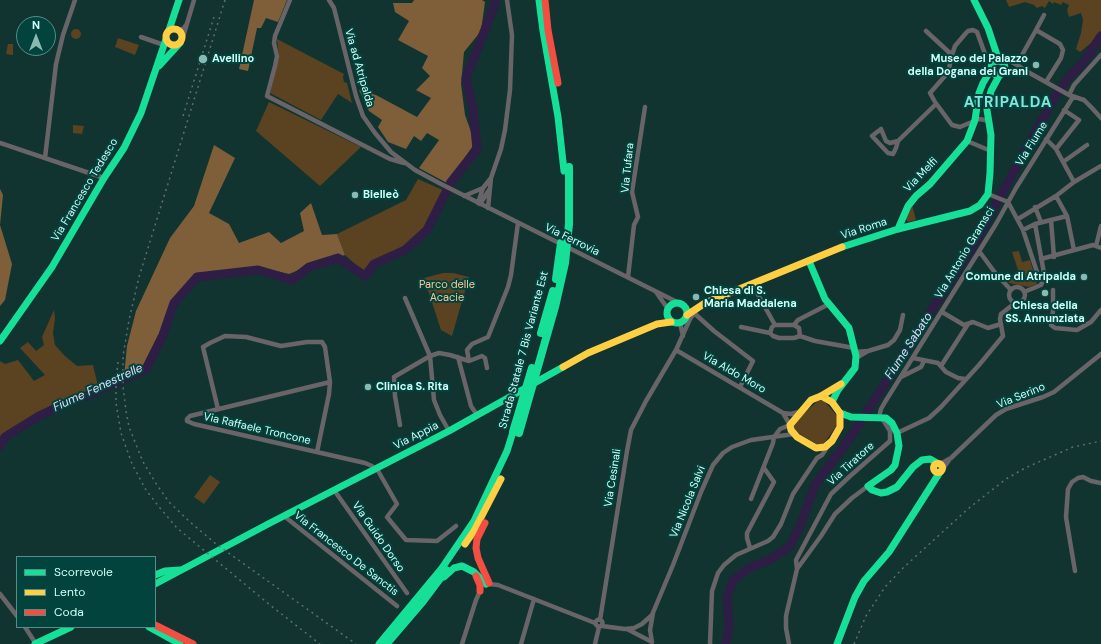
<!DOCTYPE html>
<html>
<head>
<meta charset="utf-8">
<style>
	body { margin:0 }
	#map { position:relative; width:1101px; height:644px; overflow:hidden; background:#113431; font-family:"DM Sans",sans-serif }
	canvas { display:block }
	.legend { position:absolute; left:16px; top:556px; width:140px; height:72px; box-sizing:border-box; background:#02433e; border:1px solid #548e88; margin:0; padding:5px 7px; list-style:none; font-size:12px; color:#cffff8 }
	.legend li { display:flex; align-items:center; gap:8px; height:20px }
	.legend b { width:20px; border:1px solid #548e88 }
	.north { position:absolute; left:16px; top:16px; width:40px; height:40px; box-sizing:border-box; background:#02433e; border:1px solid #548e88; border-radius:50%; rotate:0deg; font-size:11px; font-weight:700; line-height:16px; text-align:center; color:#cffff8 }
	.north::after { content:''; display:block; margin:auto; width:14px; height:18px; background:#8cb8b2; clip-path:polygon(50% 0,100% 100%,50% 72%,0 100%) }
</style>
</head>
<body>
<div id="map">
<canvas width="1101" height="644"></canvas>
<ul class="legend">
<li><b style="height:5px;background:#16e098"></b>Scorrevole</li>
<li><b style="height:5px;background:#ffcf43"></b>Lento</li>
<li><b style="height:5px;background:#f24e42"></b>Coda</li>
</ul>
<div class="north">N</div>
</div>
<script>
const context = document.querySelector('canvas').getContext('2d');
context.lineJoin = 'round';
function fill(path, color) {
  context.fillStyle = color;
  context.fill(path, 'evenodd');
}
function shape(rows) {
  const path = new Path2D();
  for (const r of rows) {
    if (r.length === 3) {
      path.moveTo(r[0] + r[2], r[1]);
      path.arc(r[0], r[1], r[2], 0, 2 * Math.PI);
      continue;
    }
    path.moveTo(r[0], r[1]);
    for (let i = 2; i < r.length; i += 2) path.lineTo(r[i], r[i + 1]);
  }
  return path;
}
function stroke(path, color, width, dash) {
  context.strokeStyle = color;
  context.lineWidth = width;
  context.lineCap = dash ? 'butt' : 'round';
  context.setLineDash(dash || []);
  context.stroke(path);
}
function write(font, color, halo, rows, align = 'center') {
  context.font = font + ' "DM Sans",sans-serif';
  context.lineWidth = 4;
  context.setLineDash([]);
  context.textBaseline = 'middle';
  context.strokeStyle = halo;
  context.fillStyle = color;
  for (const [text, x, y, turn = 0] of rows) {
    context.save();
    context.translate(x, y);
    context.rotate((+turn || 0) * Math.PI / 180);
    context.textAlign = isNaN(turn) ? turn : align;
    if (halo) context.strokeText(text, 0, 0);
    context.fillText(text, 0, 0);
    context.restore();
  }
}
const green = shape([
	[1006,0,1101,0,1101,30,1096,39,1080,52,1076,49,1081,33,1083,20,1081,13,1069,17,1067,10,1069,5,1063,2,1061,5,1054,2,1053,4,1049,1,1045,8,1042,6,1037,8,1034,5,1025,2,1009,7],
	[76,34,5],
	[118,38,139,45,135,55,115,47],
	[277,39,344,74,343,77,344,82,347,83,352,103,338,94,321,120,270,93,279,55],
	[8,44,13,44,13,55,6,54],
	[269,102,361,147,320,186,256,131],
	[73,125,84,126,82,134,73,133],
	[418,179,445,191,426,228,405,248,374,262,365,273,345,255,337,234,406,200],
	[912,205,916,220,908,222,905,218],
	[1019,251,1022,262,1030,260,1037,284,1029,287,1009,283,1007,277,1014,274,1018,270,1012,252],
	[443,273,453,273,469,277,452,336,441,330,424,278],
	[54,310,55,318,53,333,55,345,65,356,77,366,93,365,99,390,86,396,75,399,39,416,5,437,0,445,0,361,5,364,18,360,34,381,45,375,20,348,28,342,36,351,44,345,42,337],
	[819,400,824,401,838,417,839,422,823,445,818,445,795,431,792,424],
	[210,475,220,482,204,504,194,497]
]);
const forest = shape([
	[254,0,287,0,278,22,266,18,261,28,257,28,248,71,239,69],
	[414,0,482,0,485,2,481,31,464,52,461,84,465,115,475,143,447,183,419,168,439,140,427,133,421,141,414,136,406,149,388,142,378,127,382,120,369,111,359,90,376,95,417,117,431,98,416,90,430,76,422,68,428,56,398,40,409,21,395,12,393,3,412,3],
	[214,145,235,158,209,213,229,224,239,243,269,232,281,243,304,231,300,213,311,203,322,235,337,234,345,255,311,265,289,274,259,267,198,276,174,301,164,329,144,367,124,377,127,346,136,311,170,238,194,206],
	[0,189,3,195,0,225,12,264,5,300,0,306]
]);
const river = shape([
	[0,446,5,437,39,416,75,399,86,396,146,369,163,335,174,303,197,277,258,270,292,280,309,267,338,258,365,276,374,264,405,250,427,230,451,182,477,149,473,109,466,78,495,4,495,0],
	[726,644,729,628,727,597,733,580,749,568,769,560,789,547,800,526,815,485,852,435,977,239,1054,98,1069,77,1083,63,1101,36]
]);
const street = shape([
	[290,0,275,36,274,43,277,56,275,66,267,96,390,159,404,163],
	[329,0,334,8,356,96,363,116,375,133,391,152,415,170,441,184,681,304],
	[179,30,184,28,186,25],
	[1036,30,1044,15],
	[926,31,952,55,949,68,945,76,930,93,935,102,952,125,960,127,979,119,985,120,989,122],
	[141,37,164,45],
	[183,37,194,0],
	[952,55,955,46,966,33,968,31,973,30,977,32,985,54,992,65],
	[999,61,1010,61,1019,66,1026,71,1069,95,1084,100,1092,108,1101,118],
	[1017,64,1036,30,1060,44,1063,50,1061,58,1046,82],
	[1005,71,1015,70,1026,71],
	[1069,95,1074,85,1101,55],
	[1046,139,1056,149,1074,182],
	[898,141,896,148,893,154,888,153,872,136,881,129,886,141,890,143,898,141,936,104],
	[967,141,991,151],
	[0,143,104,178],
	[1056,149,1079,120,1064,110],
	[45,158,56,64,63,35,75,0],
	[1063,162,1087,145],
	[988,194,1008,202,1023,230,1037,272,1039,276,1042,277,1044,273,1035,224,1023,230],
	[464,196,483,188],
	[1056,196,1067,216,1074,250],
	[478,203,483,188,491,178],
	[480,204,489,190],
	[1035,207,1041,222],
	[488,208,491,178,501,149,505,130,510,90,512,35,507,0],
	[1018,219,1056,196,1074,182,1101,166],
	[1051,220,1054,257],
	[1035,224,1067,216],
	[1096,246,1101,226],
	[979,251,996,274,1011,290],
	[1041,259,1093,245,1101,248],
	[628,277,634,225,638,217,632,192,645,107],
	[752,284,775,325],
	[1017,295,8],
	[1053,290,1053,311,1051,325,1055,328,1077,330,1091,322,1101,310],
	[656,292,668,309],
	[1024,292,1041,285,1042,283,1041,278],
	[405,298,430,356,434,400,440,415,449,431],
	[942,312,964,325,973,322,988,328,1001,324],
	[694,313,714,331,753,361,740,387],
	[680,323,683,336],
	[794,325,798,320,829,304],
	[741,327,770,333,773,336,779,338,794,338,800,336,815,341,854,348],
	[770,333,772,327,775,325,794,325,799,328,800,336],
	[676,350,783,413,791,414,799,412],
	[868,351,888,345,894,340,900,330,903,315],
	[855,352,868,351,856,358],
	[458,357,471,406,477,415],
	[913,358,938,363,946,372,958,378,965,379],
	[469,361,467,350,472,344,488,337,508,287,511,275,518,223],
	[941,366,968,324],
	[901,377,921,367,924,361],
	[330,382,190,416,187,419,187,421,194,424,365,463,372,466,374,470],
	[218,409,203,347,210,343,225,336,246,337,281,346,307,342,322,342,325,347,330,382,329,394,317,452],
	[879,417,881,409,885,402,996,224,1016,188,1073,97],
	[400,425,395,396,394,377,430,356,439,353,450,355,469,361,482,356,485,358,487,368],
	[897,433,929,418,941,407,979,365,1003,336,1000,319,1001,314,1015,303],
	[774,437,780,429,790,425,783,413],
	[940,464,951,458,996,415,1006,409,1043,397,1054,392,1101,354],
	[377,469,397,504,387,517,406,540,437,541,456,526],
	[943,469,949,460],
	[334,490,407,593],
	[751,499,773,443,774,437],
	[284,516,397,606],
	[750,548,747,538,747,533,774,482,764,468],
	[797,569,796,560,831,494,849,477,890,441,890,431,882,418],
	[1075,571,1066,517,1068,489,1072,482,1078,478,1083,477,1091,481,1101,483],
	[489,584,498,585,595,623],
	[0,594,17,616],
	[599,623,3.5],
	[600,620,627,451,631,430,646,401,676,350,690,319,696,311],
	[602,626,625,629,634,628,642,624,652,615,673,565,701,492,713,465,723,453,732,447,751,440,794,434],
	[25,627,36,644],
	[627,629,652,642,650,630,653,613],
	[462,644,476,600,481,589],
	[521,644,534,599],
	[595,644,599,627],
	[710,644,712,591,718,573,724,565,736,555,768,541,773,537,781,524,793,494,817,458,822,455,828,446],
	[789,644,786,628,786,616,797,569,821,536,835,514,852,498,868,486]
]);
const fast = shape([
	[539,0,543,31,558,117,564,171],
	[974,0,988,28,999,61],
	[169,30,179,0],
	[998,68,7],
	[159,66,180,43],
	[898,229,908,206,916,196,930,184,967,141,975,120,979,93,983,83,991,70],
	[842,247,898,229,970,211,980,205,988,194,990,173,991,135,987,110,988,103,991,91,999,76],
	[809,261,825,299,849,328,856,356,855,368,838,390,832,402],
	[677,313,10],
	[0,341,52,267,104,178,124,148,141,113,166,39],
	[840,413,851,417,886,418,892,423,897,433,899,446,895,465,891,470,868,486,872,490,881,493,887,492,897,487,913,467,922,460,930,459,939,464],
	[155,575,165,571,180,570],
	[444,577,454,568,462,566,474,572,486,584],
	[155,584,270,523,449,431,563,367],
	[149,627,180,644],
	[35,644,71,627],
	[379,644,442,568,474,521,507,451,513,432],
	[387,644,423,602,447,570],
	[837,644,855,597,864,581,889,552,940,472]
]);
const slow = shape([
	[174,37,8],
	[687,315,705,303,842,247],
	[563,367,588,353,657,324,671,322],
	[821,396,832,402,840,413,840,427,832,441,825,447,816,448,797,437,791,430,790,425,811,400,821,396],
	[821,396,841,384],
	[938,468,4.5],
	[465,544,474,531,501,479]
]);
const jam = shape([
	[545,0,548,30,558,83],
	[485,523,477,539,476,548,478,558,489,583],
	[476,576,480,585,480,591],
	[155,625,193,644]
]);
const rail = shape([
	[225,0,139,277,129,320,123,356,123,386,126,411,129,427,143,462,157,485,169,502,190,522,216,544,356,644],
	[183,116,214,17],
	[118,362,116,379,116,403,121,433,132,464,146,490,160,508,177,528,270,605,320,644],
	[854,644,866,616,885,587,903,568,969,508,1006,479,1025,468,1073,447,1101,441]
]);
const fastBridge = shape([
	[556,279,561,243],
	[541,333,553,291],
	[513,432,532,368],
	[519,433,555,307,565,263,569,224,569,167]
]);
const markers = [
	[203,59,5,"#8cb8b2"],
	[1036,65,4,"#8cb8b2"],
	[355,195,4,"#8cb8b2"],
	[1084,277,4,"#8cb8b2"],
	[1045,293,4,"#8cb8b2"],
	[696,297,4,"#8cb8b2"],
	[368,387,4,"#8cb8b2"]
];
const poiNames = [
	["Avellino",212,59],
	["Museo del Palazzo",1028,59,"right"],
	["della Dogana dei Grani",1028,72,"right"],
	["Bielleò",363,195],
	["Comune di Atripalda",1076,277,"right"],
	["Chiesa di S.",704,291],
	["Maria Maddalena",704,304],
	["Chiesa della",1045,306,"center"],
	["SS. Annunziata",1045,319,"center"],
	["Clinica S. Rita",376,387]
];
const streetNames = [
	["Via ad Atripalda",359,68,74],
	["Via Fiume",1032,144,-58],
	["Via Tufara",628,168,-84],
	["Via Melfi",921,175,-46],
	["Via Francesco Tedesco",85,190,-59],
	["Via Roma",864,229,-18],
	["Via Ferrovia",572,240,26],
	["Via Antonio Gramsci",965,253,-59],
	["Strada Statale 7 Bis Variante Est",524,350,-75],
	["Via Aldo Moro",734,373,30],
	["Via Serino",1021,396,-22],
	["Via Raffaele Troncone",257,429,13],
	["Via Appia",416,436,-27],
	["Via Tiratore",851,464,-42],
	["Via Cesinali",613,478,-81],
	["Via Nicola Salvi",688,502,-68],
	["Via Guido Dorso",378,537,55],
	["Via Francesco De Sanctis",346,554,38]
];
const parkNames = [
	["Parco delle",447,285],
	["Acacie",447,298]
];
const waterNames = [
	["Fiume Sabato",909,346,-57],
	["Fiume Fenestrelle",98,388,-25]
];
const districtNames = [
	["ATRIPALDA",1008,103]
];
fill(green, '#5b4221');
fill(forest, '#7f5f39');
stroke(river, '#2e1d45', 9);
stroke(street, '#696467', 4.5);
stroke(fast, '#16e098', 7);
stroke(slow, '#ffcf43', 7);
stroke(jam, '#f24e42', 7);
stroke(rail, '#606e6d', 1.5, [2, 4]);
stroke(fastBridge, '#16e098', 8);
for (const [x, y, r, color] of markers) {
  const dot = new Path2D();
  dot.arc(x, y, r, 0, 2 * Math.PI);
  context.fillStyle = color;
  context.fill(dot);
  stroke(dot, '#02433e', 1.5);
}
write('bold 11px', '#cffff8', '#02433e', poiNames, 'left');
write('11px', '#cffff8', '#02433e', streetNames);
write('11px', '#fcc795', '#02433e', parkNames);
write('italic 12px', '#e9dbfb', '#02433e', waterNames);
context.letterSpacing = '1px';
write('bold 15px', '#7fe8db', '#02433e', districtNames);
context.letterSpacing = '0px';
</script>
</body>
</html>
